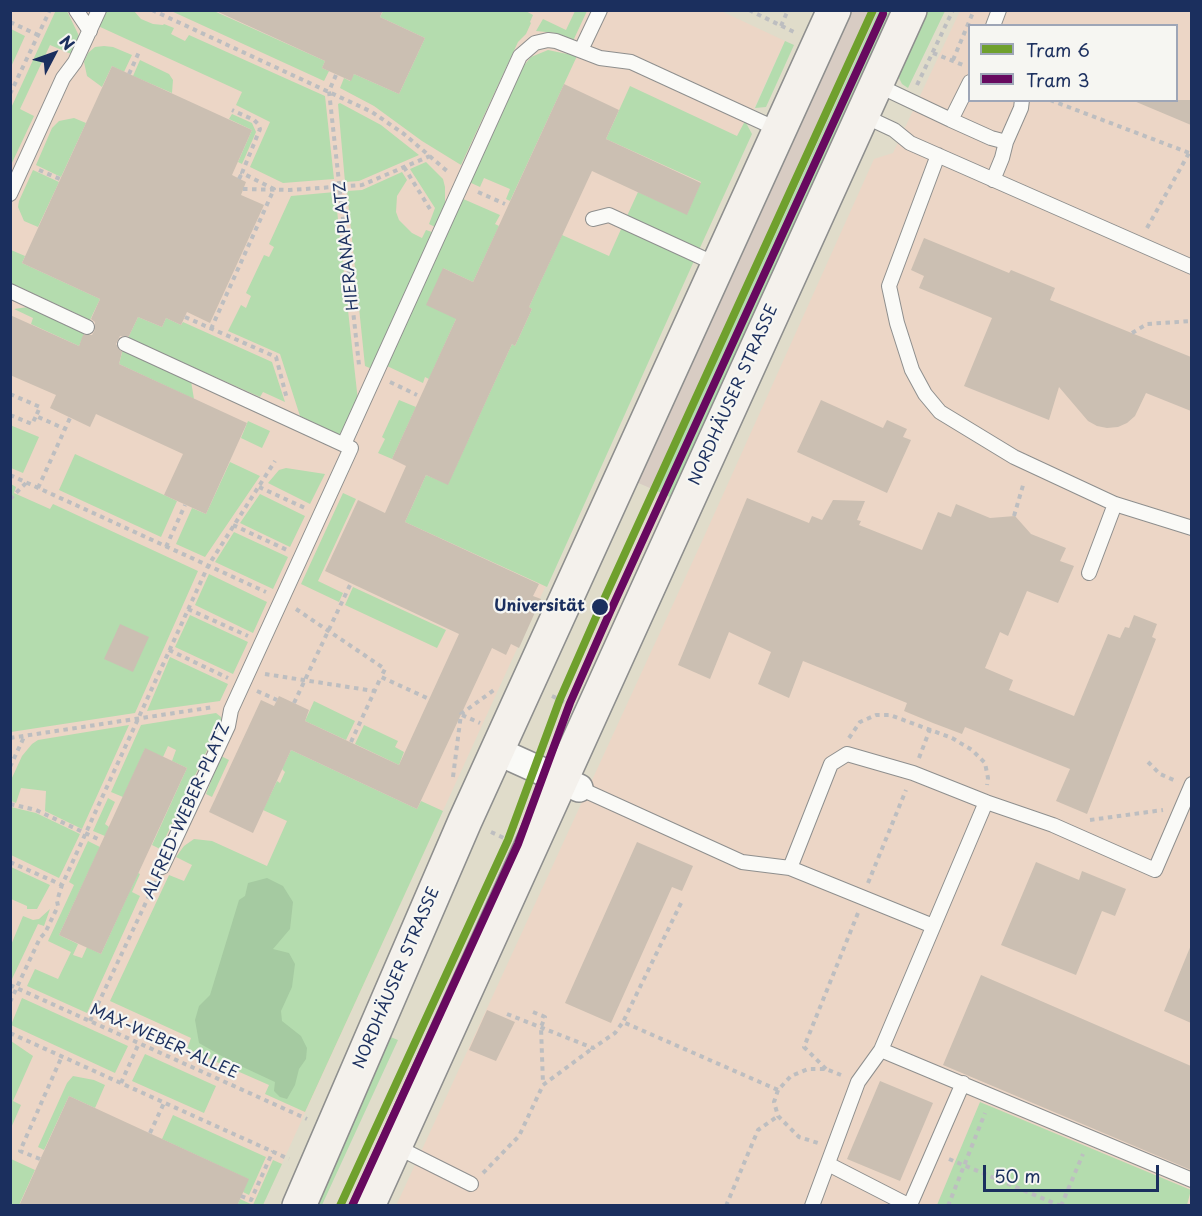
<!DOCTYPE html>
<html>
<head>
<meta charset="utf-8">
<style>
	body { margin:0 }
	#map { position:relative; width:1202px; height:1216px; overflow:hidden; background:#e0dcca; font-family:"Playpen Sans",sans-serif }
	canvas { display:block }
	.frame { position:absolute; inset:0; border:12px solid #1b2f5e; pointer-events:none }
	.legend { position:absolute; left:968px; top:24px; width:210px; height:78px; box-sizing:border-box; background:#f6f6f2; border:2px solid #9ea6b7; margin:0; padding:8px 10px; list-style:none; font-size:18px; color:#1b2f5e }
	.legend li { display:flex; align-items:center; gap:12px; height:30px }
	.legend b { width:30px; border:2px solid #9ea6b7 }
	.north { position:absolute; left:24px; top:24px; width:60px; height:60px; -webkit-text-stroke:4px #f6f6f2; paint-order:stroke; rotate:49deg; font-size:16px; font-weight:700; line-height:24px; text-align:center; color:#1b2f5e }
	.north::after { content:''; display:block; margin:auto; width:21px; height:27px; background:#1b2f5e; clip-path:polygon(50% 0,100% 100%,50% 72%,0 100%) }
	.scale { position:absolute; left:983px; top:1165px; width:176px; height:27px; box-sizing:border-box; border:3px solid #1b2f5e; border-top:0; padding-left:8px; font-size:18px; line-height:21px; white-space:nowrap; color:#1b2f5e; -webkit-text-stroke:4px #f6f6f2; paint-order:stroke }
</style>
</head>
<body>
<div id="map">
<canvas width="1202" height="1216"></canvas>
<div class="frame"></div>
<ul class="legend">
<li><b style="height:8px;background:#6fa02d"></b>Tram 6</li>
<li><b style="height:8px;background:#67095f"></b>Tram 3</li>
</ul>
<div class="north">N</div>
<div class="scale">50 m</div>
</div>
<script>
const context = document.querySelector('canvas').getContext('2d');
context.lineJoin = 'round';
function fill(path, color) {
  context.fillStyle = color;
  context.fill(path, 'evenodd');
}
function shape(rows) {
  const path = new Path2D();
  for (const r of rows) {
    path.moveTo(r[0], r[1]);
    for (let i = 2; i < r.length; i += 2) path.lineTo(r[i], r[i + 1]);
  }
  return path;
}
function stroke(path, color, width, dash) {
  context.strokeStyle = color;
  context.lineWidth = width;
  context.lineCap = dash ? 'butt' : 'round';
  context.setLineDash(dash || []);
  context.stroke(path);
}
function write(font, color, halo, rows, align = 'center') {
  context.font = font + ' "Playpen Sans",sans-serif';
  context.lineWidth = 4.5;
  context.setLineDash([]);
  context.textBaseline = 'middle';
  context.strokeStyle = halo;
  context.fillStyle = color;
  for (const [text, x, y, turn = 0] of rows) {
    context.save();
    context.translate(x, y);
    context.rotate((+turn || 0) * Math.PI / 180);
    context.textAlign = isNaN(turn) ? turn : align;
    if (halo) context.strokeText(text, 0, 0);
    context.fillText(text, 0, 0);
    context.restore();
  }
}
const built = shape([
	[719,10,785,41,717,189,725,193,263,1205,11,1205,10,11],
	[960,11,1191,11,1191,1205,396,1206,703,539,874,159,893,153],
	[970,26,1176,26,1176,100,970,100]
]);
const industrial = shape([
	[851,11,878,11,657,491,636,482]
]);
const green = shape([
	[56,10,67,11,79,36,71,54,50,45,20,109,34,116,11,165,11,108],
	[169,10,214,11,325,61,322,68,329,71,324,81],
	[524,10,533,15,530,22,531,23,526,34,518,42,461,165,422,141,374,106,340,88,344,78,350,81,354,74,399,94,425,38,380,17,383,11],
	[104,11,134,11,141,19,153,24,163,25,164,24,174,28,171,34,185,41,189,35,325,96,334,179,283,183,250,167,270,122,236,105,242,92,98,26],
	[575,11,587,11,573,41,556,33,536,31,543,19,566,30],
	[878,11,895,11,674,499,657,491],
	[924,11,945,11,908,88,902,84,898,76],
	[11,29,25,36,11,67],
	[785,41,794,45,766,107,755,108],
	[104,46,113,47,132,55,124,72,112,66,102,87,87,76,84,62,88,53,95,47],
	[548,50,577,56,510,201,506,199,510,189,484,178,480,187,469,182,520,70,531,57],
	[140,60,169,74,173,80,172,93,133,76],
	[630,86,737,136,745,121,752,134,699,250,627,216,638,192,687,214,701,182,606,139],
	[340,103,381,125,419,155,359,181,345,182,338,104],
	[232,114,252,123,256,132,242,164,238,162,252,130,229,119],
	[74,118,86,123,61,177,36,165,52,128,59,121],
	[426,162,443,179,445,187,445,205,435,227,429,224,435,208,410,169],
	[33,170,59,182,38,227,24,221,18,207,19,201],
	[402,172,407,180,397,196,396,212,399,220,412,233,422,238,426,230,432,232,372,369,365,366,347,191,362,190],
	[335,192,358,401,343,434,340,433,340,435,300,416,280,354,228,331,241,305,246,308,251,296,246,293,264,255,269,257,274,247,269,244,291,196],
	[461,198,500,215,495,224,499,226,473,282,443,268,456,319,429,379,425,377,423,383,387,366],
	[622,227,694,261,547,587,405,522,426,475,448,484,512,344,515,346,532,309,529,307,562,235,609,256],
	[11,250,25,256,22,263,100,299,90,320,11,283],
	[28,307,85,332,79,346,31,324,33,318,14,309],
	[138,317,162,327,166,318,181,325,183,322,272,362,285,402,263,392,260,397,128,338],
	[123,349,191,381,194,399,119,364],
	[399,400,416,407,392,459,378,453,385,439,382,437],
	[248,421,270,431,262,448,241,438],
	[10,425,39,437,23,473,11,468],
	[75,454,177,501,161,537,59,490],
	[230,462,260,476,205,557,176,544,192,508,206,514],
	[286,468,325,474,310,504,268,483,279,470],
	[11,484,16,487,14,493,50,509,53,504,198,571,135,713,11,732],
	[343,493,356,499,318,581,343,593,339,602,301,584],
	[260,494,305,516,290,547,240,523],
	[234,532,288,557,273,589,215,562],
	[209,574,267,602,253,633,195,605],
	[353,587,446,630,437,648,345,605],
	[190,615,248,642,233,674,175,647],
	[170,657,228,684,220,701,147,711],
	[314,701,355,721,346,740,305,721],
	[216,713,221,717,221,721,160,849,152,845,187,768,172,761,176,750,168,746,163,757,145,749,123,797,111,792,141,725],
	[129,725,82,829,45,811,46,791,21,788,16,803,11,801,11,780,22,756,32,744,38,740],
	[364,725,398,741,395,747,404,752,399,765,355,744],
	[291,750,417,809,421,801,443,811,305,1112,265,1094,269,1085,187,1049,191,1038,110,1001,169,875,184,881,192,865,176,857,184,846,194,839,212,841,267,866,287,821,263,810,277,781,280,783,285,772,282,769],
	[221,756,229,760,212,797,206,794],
	[108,798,115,802,105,824,109,827,105,836,93,831],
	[11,807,36,813,80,834,59,878,11,855],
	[88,841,100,847,59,935,78,944,73,955,82,958,87,947,101,954,138,873,140,874,132,892,140,896,87,1013,27,986,35,969,58,979,71,952,48,941,74,885,69,882],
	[11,867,50,885,37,909,27,909,27,906,11,899],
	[50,909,44,926,38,924,12,979,11,978,11,945,23,916,33,920,39,919],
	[22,998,128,1046,115,1073,11,1025],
	[383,1034,398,1040,322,1205,310,1206],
	[11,1041,33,1056,13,1101,21,1105,11,1128],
	[145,1054,216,1086,204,1113,132,1081],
	[73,1076,94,1080,105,1085,95,1108,69,1096,44,1150,38,1147,67,1083],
	[980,1102,1191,1190,1187,1205,937,1205],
	[173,1115,266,1157,249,1195,243,1192,248,1179,162,1139],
	[11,1159,35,1170,19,1205,11,1205],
	[273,1160,282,1164,263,1205,237,1206,240,1199,253,1205]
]);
const forest = shape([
	[267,878,283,886,293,902,290,929,273,949,289,953,295,964,292,987,281,1011,282,1021,301,1036,307,1048,306,1059,299,1069,295,1085,287,1099,280,1097,274,1091,275,1082,232,1062,199,1043,195,1020,199,1006,210,995,239,900,245,896,248,883]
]);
const building = shape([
	[214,10,383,10,380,17,425,38,399,94,354,74,351,81,322,68,325,61],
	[112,66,252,130,232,175,246,182,241,195,264,205,210,323,187,312,181,325,166,318,162,327,138,317,129,336,120,336,116,344,122,352,119,364,247,423,206,514,164,495,183,454,96,414,90,427,50,408,56,395,10,375,10,315,79,346,83,335,92,335,95,330,95,322,91,319,100,299,22,263],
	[564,84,619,110,606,139,701,183,687,215,592,171,529,307,532,309,515,346,512,344,448,485,426,475,405,522,539,584,533,596,541,599,519,648,511,644,506,655,492,648,417,809,291,750,253,833,209,812,261,700,274,706,279,696,309,710,305,721,399,765,459,634,325,571,358,500,385,513,406,466,392,459,456,319,426,305,443,268,473,282],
	[1134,100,1191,100,1191,125,1134,101],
	[924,238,1009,273,1011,270,1055,288,1050,300,1191,357,1191,411,1146,393,1135,416,1127,423,1118,427,1107,428,1097,426,1088,421,1059,387,1049,420,964,386,992,318,919,288,924,276,911,270],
	[821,400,883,428,887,420,907,429,903,437,911,440,887,493,797,452],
	[747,498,809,523,812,516,822,520,833,500,865,501,857,520,861,521,859,525,922,550,938,512,951,517,956,504,990,518,1015,516,1031,534,1066,548,1060,561,1074,566,1058,603,1027,591,1008,636,1000,632,985,668,1013,680,1009,690,1074,716,1108,634,1120,638,1125,627,1129,628,1134,615,1157,624,1152,637,1156,639,1087,814,1056,801,1070,769,965,727,962,734,933,723,904,711,907,703,803,661,789,698,758,684,771,652,729,632,710,679,678,665],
	[120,624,149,637,133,672,104,659],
	[145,748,187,768,101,954,59,935],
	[637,842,693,866,682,891,672,887,611,1023,565,1003],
	[1036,862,1079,880,1082,871,1126,889,1115,916,1102,911,1076,975,1001,945],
	[1191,945,1191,1023,1164,1011],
	[981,975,1191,1066,1191,1170,943,1065],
	[487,1010,515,1022,496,1061,469,1050],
	[880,1081,933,1103,900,1181,847,1159],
	[69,1096,249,1179,237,1206,19,1206]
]);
const path = shape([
	[152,10,372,112,404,134,447,171],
	[749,10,794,32],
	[10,22,38,35],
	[781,26,788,10],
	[933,53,963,65],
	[953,60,974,10],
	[129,74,139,52],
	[336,75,329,91,359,365],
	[917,85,953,10],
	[10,94,50,10],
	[1050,100,1192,154],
	[404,167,430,209],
	[39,170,60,179],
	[239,179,242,173],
	[243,189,290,190,362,185,430,156],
	[478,192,505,204],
	[1147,228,1189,153],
	[185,317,276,357,287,399],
	[211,329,274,189,242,173,260,129,258,124,254,120,232,110],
	[1132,333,1147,324,1192,321],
	[390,382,417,395],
	[10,394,40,407,36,416,65,429],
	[10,415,32,424,36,416],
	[10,475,266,592],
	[259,487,305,508],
	[38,488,70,418],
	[10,499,27,482],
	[1014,516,1024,482],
	[233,525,287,550],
	[166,547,185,505],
	[188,609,248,636],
	[296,609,385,669,381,677,429,699],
	[169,650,228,678],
	[265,674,374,691],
	[257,691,277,700],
	[552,696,567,703],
	[294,703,351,583],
	[462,715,480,723],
	[10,738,214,707],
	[849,738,860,722,876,715,890,715,952,738,972,750,985,763,988,778,987,785],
	[351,742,381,677],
	[919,758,930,729],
	[1148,762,1160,774,1176,781],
	[10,767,24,737],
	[453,777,461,714,494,690],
	[10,804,36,810,100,840],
	[1090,820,1163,810],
	[491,832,506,839],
	[10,862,62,885,208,566,275,461],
	[868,883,906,790],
	[681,903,623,1022,778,1090,791,1076,808,1069,826,1069,841,1075],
	[10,985,307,1119],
	[10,1002,40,938,45,933,58,906,57,901,62,885],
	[533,1012,545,1017,541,1027,543,1084],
	[507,1014,593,1048,615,1033,623,1022],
	[90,1021,156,881],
	[10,1033,289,1159],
	[826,1069,804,1047,858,913],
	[121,1083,139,1043],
	[778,1090,774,1102,778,1116,799,1137,818,1143],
	[150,1133,164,1103],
	[40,1159,20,1151,62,1056],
	[949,1159,1061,1206],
	[483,1173,519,1136,543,1085,593,1048],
	[241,1196,251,1200,273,1151],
	[726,1206,758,1130,778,1116],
	[948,1206,985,1113],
	[1061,1206,1083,1154]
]);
const lane = shape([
	[76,10,90,31],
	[993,26,999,10],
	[581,50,600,10],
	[875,84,951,120,970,82],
	[862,115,894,130,910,143,1192,267],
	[951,120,991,138,1006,142,1021,108,1022,100],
	[938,155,889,286,897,323,912,370,925,394,940,412,1014,457,1115,504,1192,528],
	[993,180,1002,158,1006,142],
	[10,194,63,78,75,62,99,10],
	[593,219,609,215,718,265],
	[10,291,87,327],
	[125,344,351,448,231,710,228,726,162,867],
	[344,444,520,56,535,43,548,40,556,41,600,58,631,62,779,130],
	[1089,573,1115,504],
	[579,788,742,862,790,868,933,926],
	[790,868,831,764,847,754,913,773,986,802,1053,825,1155,870,1192,784],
	[881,1050,1192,1180],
	[395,1146,471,1184],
	[828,1164,910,1206],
	[910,1205,963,1083],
	[812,1206,858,1082,881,1050,986,802]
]);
const street = shape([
	[497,751,579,788]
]);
const secondary = shape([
	[299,1206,465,821,834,10],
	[368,1206,910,10]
]);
const tram1 = shape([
	[340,1206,508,840,560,699,600,608,873,10]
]);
const tram2 = shape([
	[352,1206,518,844,570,703,610,612,883,14]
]);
const markers = [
	[600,607,9,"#1b2f5e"]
];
const streetNames = [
	["HIERANAPLATZ",347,246,-96],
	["NORDHÄUSER STRASSE",734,395,-66],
	["ALFRED-WEBER-PLATZ",187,811,-66],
	["NORDHÄUSER STRASSE",397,978,-67],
	["MAX-WEBER-ALLEE",164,1042,24]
];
const stopNames = [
	["Universität",585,607]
];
fill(built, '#ecd6c6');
fill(industrial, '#d8ccc3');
fill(green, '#b4dcae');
fill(forest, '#a5caa1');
fill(building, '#cbbfb2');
stroke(lane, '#8e8f8e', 16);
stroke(street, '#8e8f8e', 30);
stroke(secondary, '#8e8f8e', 36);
stroke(path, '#bdbec0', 4, [4.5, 4.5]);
stroke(lane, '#fafaf7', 14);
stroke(street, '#fafaf7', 27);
stroke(secondary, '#f4f1ec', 33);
stroke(tram1, '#6fa02d', 8);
stroke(tram2, '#67095f', 8);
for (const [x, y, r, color] of markers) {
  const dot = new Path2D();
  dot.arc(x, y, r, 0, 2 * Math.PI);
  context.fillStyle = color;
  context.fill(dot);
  stroke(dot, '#f6f6f2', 2);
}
write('16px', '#1b2f5e', '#f6f6f2', streetNames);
write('bold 16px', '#1b2f5e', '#f6f6f2', stopNames, 'right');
</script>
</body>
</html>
